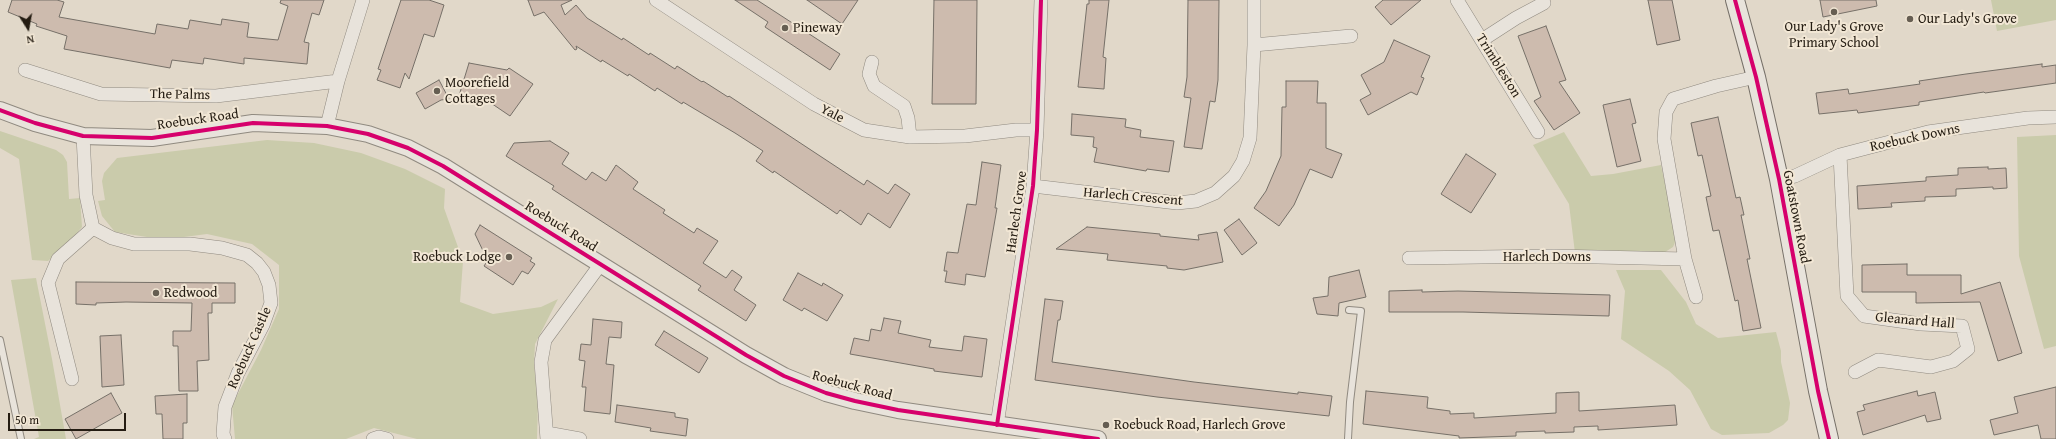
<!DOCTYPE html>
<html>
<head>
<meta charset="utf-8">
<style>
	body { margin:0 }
	#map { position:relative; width:2056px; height:439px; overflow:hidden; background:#e1d8c9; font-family:"Gentium Book Plus",serif }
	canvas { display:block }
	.north { position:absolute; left:8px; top:8px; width:40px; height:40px; -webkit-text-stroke:3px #f2e7d5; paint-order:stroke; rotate:169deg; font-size:11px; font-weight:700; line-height:16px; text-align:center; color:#241c12 }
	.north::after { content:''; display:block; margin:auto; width:14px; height:18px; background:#241c12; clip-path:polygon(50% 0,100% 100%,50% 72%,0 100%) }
	.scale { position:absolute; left:8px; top:413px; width:118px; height:18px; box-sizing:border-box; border:2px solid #241c12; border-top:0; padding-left:5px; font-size:12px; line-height:14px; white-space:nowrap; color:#241c12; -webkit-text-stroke:3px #f2e7d5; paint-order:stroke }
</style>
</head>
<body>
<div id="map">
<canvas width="2056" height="439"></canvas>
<div class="north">N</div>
<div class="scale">50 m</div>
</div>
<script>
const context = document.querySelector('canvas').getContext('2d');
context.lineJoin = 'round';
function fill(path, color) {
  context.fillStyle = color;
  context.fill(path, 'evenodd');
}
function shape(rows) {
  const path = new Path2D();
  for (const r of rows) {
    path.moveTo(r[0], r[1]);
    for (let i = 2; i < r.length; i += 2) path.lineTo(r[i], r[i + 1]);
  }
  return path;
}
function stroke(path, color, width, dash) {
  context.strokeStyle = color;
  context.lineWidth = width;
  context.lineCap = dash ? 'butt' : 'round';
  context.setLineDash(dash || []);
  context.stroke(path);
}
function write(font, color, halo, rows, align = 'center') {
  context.font = font + ' "Gentium Book Plus",serif';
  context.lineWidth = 4;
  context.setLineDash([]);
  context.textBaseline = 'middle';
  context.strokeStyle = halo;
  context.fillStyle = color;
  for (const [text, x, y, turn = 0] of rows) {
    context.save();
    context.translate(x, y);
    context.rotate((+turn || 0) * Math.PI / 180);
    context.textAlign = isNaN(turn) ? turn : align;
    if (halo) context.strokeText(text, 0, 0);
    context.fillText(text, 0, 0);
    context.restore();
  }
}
const green = shape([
	[1991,0,2056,0,2056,20,1997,31],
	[0,131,56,150,63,155,67,162,69,199,80,198,82,227,69,242,48,261,32,260,19,159,0,148],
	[1564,132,1591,176,1613,174,1661,165,1676,233,1676,240,1673,247,1662,254,1575,253,1569,204,1533,145],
	[2056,135,2056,346,2044,349,2019,256,2017,137],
	[267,140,314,143,361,153,405,169,445,189,444,208,463,261,460,302,493,314,541,307,558,299,535,344,534,365,538,402,537,439,417,439,374,428,346,439,235,439,232,405,261,350,279,309,279,265,252,244,207,234,184,237,147,237,115,232,102,216,98,201,105,200,102,181,104,173,117,158],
	[1616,270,1661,270,1686,302,1696,324,1718,338,1776,332,1781,351,1781,362,1790,403,1788,420,1783,425,1769,433,1722,435,1711,429,1690,390,1669,371,1621,339,1625,291],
	[36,278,52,359,66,439,34,439,39,437,11,280]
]);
const building = shape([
	[12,0,57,0,64,2,59,17,155,34,157,24,188,29,190,20,221,25,222,19,249,23,247,37,278,40,288,6,280,3,281,0,324,0,319,15,312,13,304,42,309,43,307,64,244,58,244,64,204,58,203,64,172,60,170,68,64,49,67,36,36,26,37,24,8,12,12,0],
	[401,0,429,0,444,5,434,37,424,34,409,79,405,73,400,88,377,80,381,70,378,69,401,0],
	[528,0,572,0,561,5,565,15,576,5,587,18,622,40,623,38,649,55,650,53,675,69,677,66,702,82,703,81,728,97,729,96,864,185,867,180,888,194,895,184,910,194,890,228,868,213,861,225,840,210,837,214,774,171,773,173,756,161,763,151,735,133,683,102,682,104,657,88,655,91,629,74,628,76,602,60,601,62,576,46,577,49,575,50,544,12,534,16,528,0],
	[735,0,757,0,840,54,830,70,765,27,768,22,735,0],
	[807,0,858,0,842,24,807,0],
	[934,0,977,0,976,104,932,104,934,0],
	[1089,0,1109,0,1103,57,1106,58,1104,89,1078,87,1087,4,1089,4,1089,0],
	[1188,0,1219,0,1218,80,1215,102,1210,101,1202,149,1184,147,1191,98,1184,97,1187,77,1188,0],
	[1383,0,1421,0,1391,25,1375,7,1383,0],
	[1648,0,1672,0,1680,40,1657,45,1648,0],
	[1820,0,1876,0,1877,6,1823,17,1820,0],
	[1546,26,1566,80,1559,82,1580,113,1554,130,1534,101,1541,97,1518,36,1546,26],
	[1394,40,1430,56,1421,77,1424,78,1417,95,1411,92,1368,115,1360,100,1371,94,1361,75,1384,62,1394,40],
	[469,63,507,70,509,68,533,84,510,116,482,97,458,99,469,63],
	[2042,64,2042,67,2056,65,2056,83,1985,93,1984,92,1919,102,1919,105,1858,113,1857,110,1819,114,1816,93,1848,89,1849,94,1920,84,1919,81,1966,74,2042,64],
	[439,80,449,99,441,100,425,109,416,93,439,80],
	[1286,81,1318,81,1317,103,1326,103,1326,148,1342,154,1332,178,1310,169,1294,205,1279,226,1254,208,1266,191,1281,156,1282,107,1286,107,1286,81],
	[1630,99,1636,123,1632,124,1641,161,1617,167,1603,105,1630,99],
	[1072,114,1126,119,1125,127,1141,130,1140,137,1174,141,1169,172,1147,169,1146,171,1094,162,1097,148,1093,147,1094,137,1071,135,1072,114],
	[1718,117,1736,198,1740,197,1744,215,1741,215,1750,259,1747,259,1761,328,1743,331,1738,300,1735,301,1719,230,1713,231,1706,197,1711,196,1702,155,1698,156,1691,123,1718,117],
	[550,141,569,153,562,164,586,180,592,172,606,181,616,165,638,182,633,189,665,210,663,213,694,233,697,228,718,241,703,263,726,278,732,270,742,277,734,290,756,305,746,321,698,290,701,286,552,189,554,186,506,156,514,143,550,141],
	[1466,154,1496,174,1471,213,1441,194,1466,154],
	[982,162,1001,165,995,208,997,208,985,277,966,274,965,285,945,282,947,271,944,271,947,252,958,253,967,204,976,205,982,162],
	[1988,167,1988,169,2006,168,2007,188,1993,189,1993,187,1956,189,1956,196,1925,197,1925,201,1891,203,1892,207,1858,209,1857,186,1926,181,1926,177,1958,175,1958,168,1988,167],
	[1239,219,1257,243,1242,255,1224,230,1239,219],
	[480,225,532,258,530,261,535,264,528,274,522,271,513,285,484,266,490,257,485,255,475,234,480,225],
	[1087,227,1160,234,1160,236,1199,240,1198,235,1217,232,1223,262,1184,270,1167,268,1167,266,1107,260,1108,254,1056,249,1087,227],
	[1907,264,1907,275,1961,275,1961,294,2000,282,2022,353,1998,361,1980,302,1916,303,1916,292,1862,292,1862,265,1907,264],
	[1359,270,1366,297,1339,303,1338,316,1317,314,1313,298,1328,296,1329,277,1359,270],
	[798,273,822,286,823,283,843,295,827,321,804,308,802,311,783,300,798,273],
	[76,282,235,283,235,303,212,303,212,313,208,313,209,360,197,361,198,391,179,391,178,346,173,346,173,331,191,331,192,303,126,302,96,303,96,305,76,304,76,282],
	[1422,290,1422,292,1458,291,1610,295,1609,316,1463,312,1389,312,1389,291,1422,290],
	[1045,299,1063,301,1060,320,1058,320,1052,362,1194,382,1298,394,1298,392,1332,396,1329,416,1157,397,1035,380,1045,299],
	[884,318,901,321,898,333,931,340,929,347,962,351,964,336,987,339,982,377,934,371,934,369,850,354,854,338,869,341,871,329,881,331,884,318],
	[593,319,622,322,621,338,609,337,606,364,614,365,610,414,584,411,586,387,582,387,585,361,579,360,581,344,591,345,593,319],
	[664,331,708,358,699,373,655,345,664,331],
	[121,335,124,385,102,387,100,336,121,335],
	[2056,387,2056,439,2041,439,2038,425,1994,435,1990,420,2018,413,2014,397,2056,387],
	[1366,391,1428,397,1427,408,1450,411,1450,414,1474,413,1474,418,1556,413,1556,393,1579,392,1579,411,1675,405,1677,425,1598,430,1598,426,1574,427,1574,432,1545,433,1545,431,1516,432,1516,436,1459,438,1459,436,1363,424,1366,391],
	[1917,391,1918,396,1935,392,1941,419,1927,422,1925,415,1863,435,1857,412,1865,410,1863,405,1917,391],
	[111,393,122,413,76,439,65,419,111,393],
	[187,394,187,423,183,423,183,439,163,439,162,414,156,414,155,396,187,394],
	[617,405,675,413,675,417,688,419,686,436,650,431,651,428,615,422,617,405]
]);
const service = shape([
	[0,340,21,439],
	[1348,439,1350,402,1361,311,1349,310]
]);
const minor = shape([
	[656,0,814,104,864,130,910,137,965,136,1016,130,1037,130],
	[1457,0,1538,132],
	[1482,40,1516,18,1544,3],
	[1254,45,1351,36],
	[872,62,869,74,874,86,904,106,908,118,910,137],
	[25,70,101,94,216,96,338,81],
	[327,126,338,81,363,0],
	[1840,155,1847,296,1864,316,1921,324,1962,326,1968,349,1953,361,1931,367,1878,360,1855,372],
	[1779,179,1795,176,1840,155,1928,132,2028,118,2056,117],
	[1033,186,1177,203,1196,201,1215,193,1234,176,1243,161,1250,138,1254,45,1254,0],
	[93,228,112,238,134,244,190,244,222,248,247,255,257,263,264,272,269,285,271,303,263,325,238,373,225,407,223,434,225,439],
	[1409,258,1554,256,1685,259],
	[1696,297,1685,259,1664,139,1666,112,1673,99,1716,86,1756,77],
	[72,379,48,283,58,259,93,228,86,195,83,136],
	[997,425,1033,186,1037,130,1041,0],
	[547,433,580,439],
	[373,439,379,437,387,439],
	[547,439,541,362,545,340,600,265]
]);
const tertiary = shape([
	[0,110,35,123,83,136,152,138,253,123,327,126,368,134,408,148,443,166,746,355,784,376,826,393,855,401,898,410,1098,439]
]);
const secondary = shape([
	[1735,0,1756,77,1779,179,1818,391,1829,439]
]);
const cycleway = shape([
	[1735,0,1756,77,1779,179,1818,391,1829,439],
	[0,110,35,123,83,136,152,138,253,123,327,126,368,134,408,148,443,166,746,355,784,376,826,393,855,401,898,410,1098,439],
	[997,425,1033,186,1037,130,1041,0]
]);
const markers = [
	[1834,12,4,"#665e52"],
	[1910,19,4,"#665e52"],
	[785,28,4,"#665e52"],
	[437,91,4,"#665e52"],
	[509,257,4,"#665e52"],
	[156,293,4,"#665e52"],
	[1106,425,4,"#665e52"]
];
const poiNames = [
	["Our Lady's Grove",1918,19],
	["Our Lady's Grove",1834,27,"center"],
	["Primary School",1834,43,"center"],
	["Pineway",793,28],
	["Moorefield",445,83],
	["Cottages",445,99],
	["Roebuck Lodge",501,257,"right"],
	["Redwood",164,293],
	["Roebuck Road, Harlech Grove",1114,425]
];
const streetNames = [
	["Trimbleston",1498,66,58],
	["The Palms",180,95,1],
	["Yale",832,114,27],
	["Roebuck Road",198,120,-8],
	["Roebuck Downs",1915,138,-12],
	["Harlech Crescent",1133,197,5],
	["Harlech Grove",1017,212,-82],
	["Goatstown Road",1796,217,79],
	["Roebuck Road",561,227,32],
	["Harlech Downs",1547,257],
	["Gleanard Hall",1915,321,5],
	["Roebuck Castle",250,348,-66],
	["Roebuck Road",852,386,15]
];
fill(green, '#cacbab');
fill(building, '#cdbbae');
stroke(building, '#767068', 1);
stroke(service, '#908a80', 8);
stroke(minor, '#908a80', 14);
stroke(tertiary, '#908a80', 18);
stroke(secondary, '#767068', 20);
stroke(service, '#e8e3db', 6);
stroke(minor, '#e8e3db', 13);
stroke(tertiary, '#e8e3db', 16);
stroke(secondary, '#e8e3db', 18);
stroke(cycleway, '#d6006c', 4);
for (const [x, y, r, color] of markers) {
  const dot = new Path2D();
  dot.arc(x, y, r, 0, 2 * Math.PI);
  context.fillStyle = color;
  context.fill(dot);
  stroke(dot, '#f2e7d5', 1.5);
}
write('14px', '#241c12', '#f2e7d5', poiNames, 'left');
write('14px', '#241c12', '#f2e7d5', streetNames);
</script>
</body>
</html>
